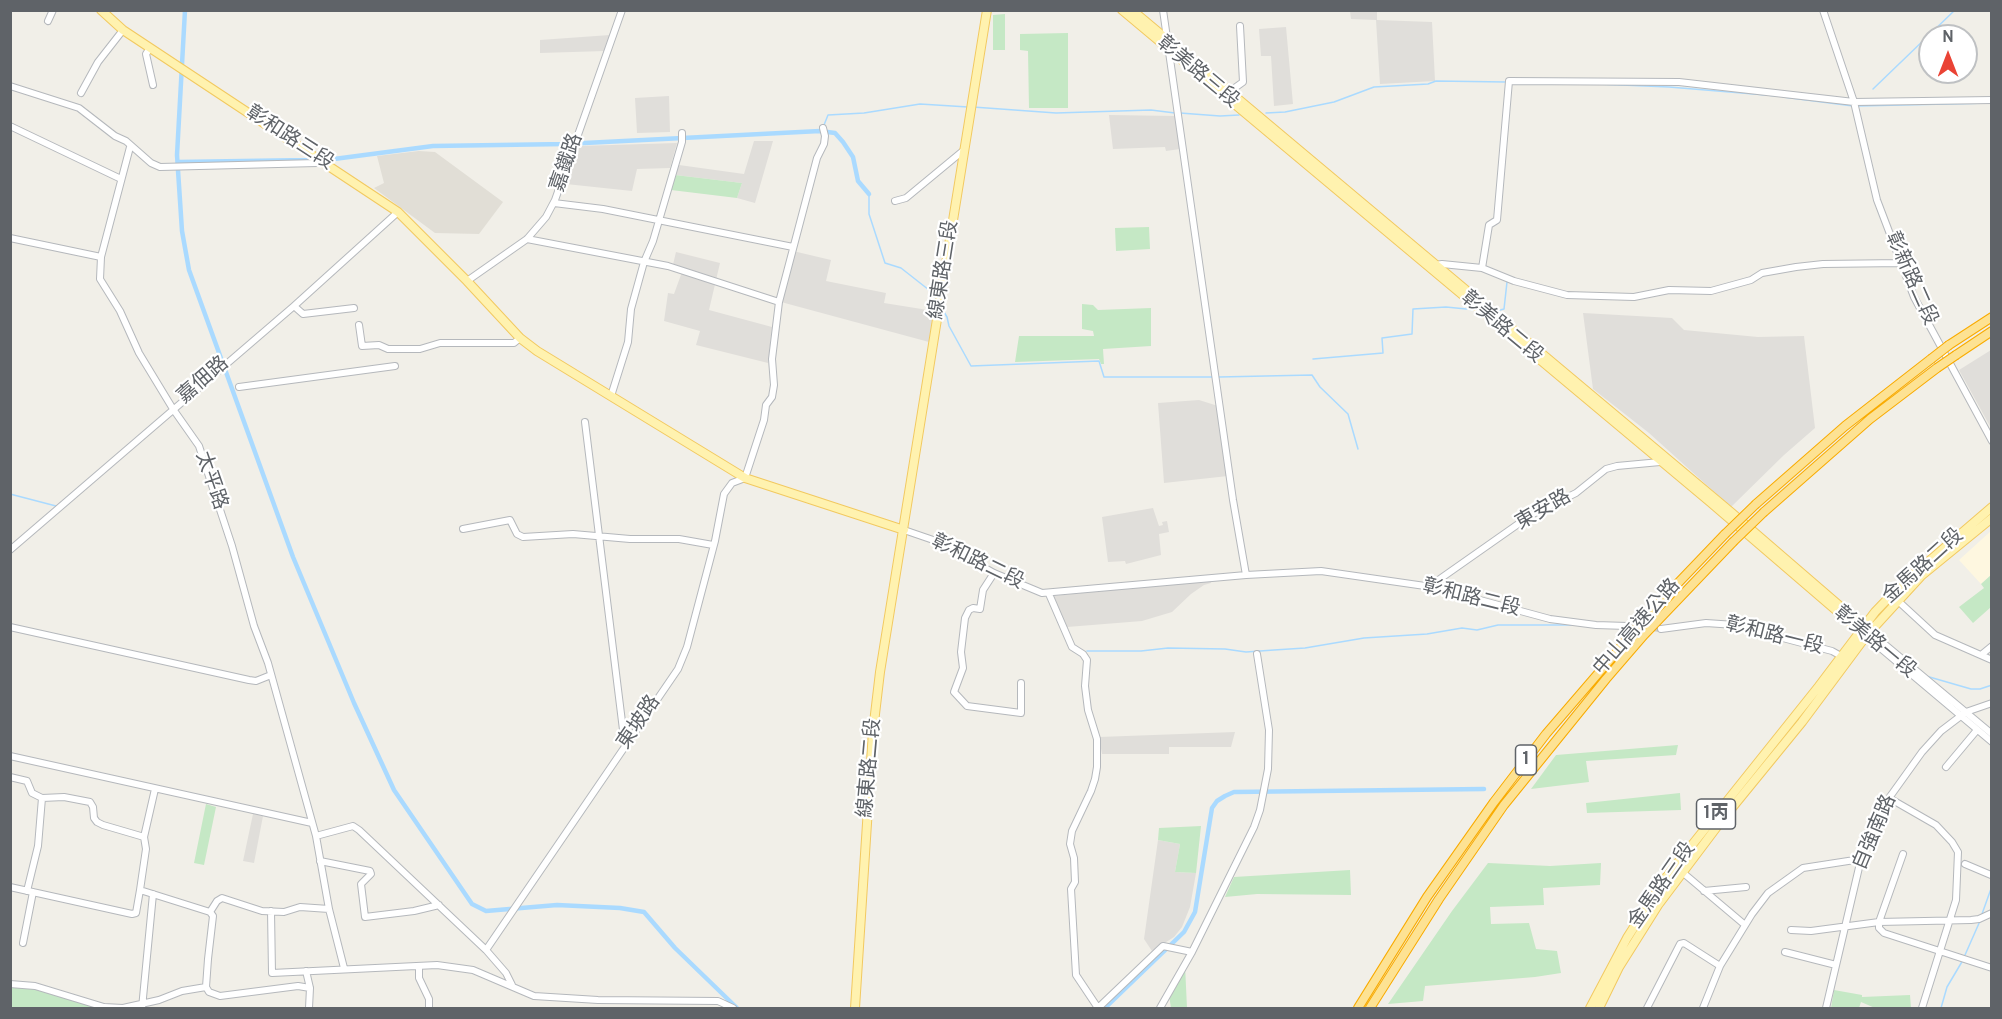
<!DOCTYPE html>
<html>
<head>
<meta charset="utf-8">
<style>
	body { margin:0 }
	#map { position:relative; width:2002px; height:1019px; overflow:hidden; background:#f1efe8; font-family:Overpass,sans-serif }
	canvas { display:block }
	.frame { position:absolute; inset:0; border:12px solid #5f6368; pointer-events:none }
	.north { position:absolute; left:1918px; top:24px; width:60px; height:60px; box-sizing:border-box; background:#fff; border:2px solid #bfc1c3; border-radius:50%; rotate:0deg; font-size:16px; font-weight:700; line-height:24px; text-align:center; color:#5f6368 }
	.north::after { content:''; display:block; margin:auto; width:21px; height:27px; background:#ea4335; clip-path:polygon(50% 0,100% 100%,50% 72%,0 100%) }
</style>
</head>
<body>
<div id="map">
<canvas width="2002" height="1019"></canvas>
<div class="frame"></div>
<div class="north">N</div>
</div>
<script>
const context = document.querySelector('canvas').getContext('2d');
context.lineJoin = 'round';
function fill(path, color) {
  context.fillStyle = color;
  context.fill(path, 'evenodd');
}
function shape(rows) {
  const path = new Path2D();
  for (const r of rows) {
    path.moveTo(r[0], r[1]);
    for (let i = 2; i < r.length; i += 2) path.lineTo(r[i], r[i + 1]);
  }
  return path;
}
function stroke(path, color, width, dash) {
  context.strokeStyle = color;
  context.lineWidth = width;
  context.lineCap = dash ? 'butt' : 'round';
  context.setLineDash(dash || []);
  context.stroke(path);
}
function write(font, color, halo, rows, align = 'center') {
  context.font = font + ' Overpass,"Noto Sans TC",sans-serif';
  context.lineWidth = 4.5;
  context.setLineDash([]);
  context.textBaseline = 'middle';
  context.strokeStyle = halo;
  context.fillStyle = color;
  for (const [text, x, y, turn = 0] of rows) {
    context.save();
    context.translate(x, y);
    context.rotate((+turn || 0) * Math.PI / 180);
    context.textAlign = isNaN(turn) ? turn : align;
    if (halo) context.strokeText(text, 0, 0);
    context.fillText(text, 0, 0);
    context.restore();
  }
}
const commercial = shape([
	[1991,531,1991,575,1981,584,1959,560]
]);
const industrial = shape([
	[1350,11,1377,11,1377,20,1432,22,1435,81,1380,84,1376,20,1351,19],
	[1286,27,1293,104,1274,106,1271,56,1261,56,1259,29],
	[610,35,605,51,540,53,540,40],
	[669,96,670,132,637,133,635,98],
	[1109,115,1175,116,1178,129,1180,149,1166,151,1165,147,1113,149],
	[754,141,773,141,755,203,737,198,742,183,675,175,679,165,744,174],
	[677,143,670,168,637,169,632,191,566,184,579,146],
	[793,251,831,260,826,281,886,293,884,303,934,311,929,342,781,302],
	[676,252,720,263,709,310,772,327,768,363,696,345,700,331,664,321,668,293,674,294,682,272,672,269],
	[1583,313,1672,318,1684,330,1758,337,1804,336,1815,428,1784,455,1731,507,1649,433,1593,389],
	[1991,350,1991,428,1959,370],
	[1199,400,1218,406,1228,476,1164,483,1158,403],
	[1153,508,1159,526,1163,525,1162,522,1167,521,1169,532,1159,534,1161,555,1126,564,1125,561,1108,562,1102,517],
	[1211,580,1211,583,1204,585,1191,594,1172,612,1142,621,1067,627,1053,596],
	[1235,732,1231,747,1169,747,1169,754,1102,754,1099,737],
	[253,814,263,816,254,863,243,861],
	[1158,840,1180,844,1175,872,1196,873,1190,907,1182,927,1174,937,1152,951,1144,939]
]);
const education = shape([
	[419,151,435,152,503,202,479,234,435,233,374,188,384,183,377,156]
]);
const green = shape([
	[1005,14,1005,50,993,50,993,15],
	[1068,33,1068,108,1029,108,1028,51,1020,50,1020,34],
	[675,175,742,183,737,198,671,190],
	[1149,227,1150,249,1116,251,1115,228],
	[1082,304,1093,305,1098,310,1151,308,1151,346,1103,349,1104,364,1101,364,1099,359,1015,362,1019,336,1094,336,1093,331,1082,329],
	[1991,575,1991,607,1973,623,1959,607,1984,588,1981,584],
	[1678,745,1676,755,1586,761,1589,782,1531,789,1556,755],
	[1680,793,1681,810,1587,813,1586,803],
	[206,804,216,807,204,865,194,863],
	[1201,826,1196,873,1175,872,1180,844,1158,840,1159,828],
	[1488,863,1550,866,1601,863,1600,885,1543,888,1544,905,1490,907,1491,924,1529,923,1536,949,1557,951,1561,973,1535,977,1425,986,1423,1001,1388,1004,1452,911],
	[1350,870,1351,895,1257,894,1225,897,1234,877],
	[1185,965,1187,1008,1171,1008,1169,995],
	[11,982,117,1008,141,1005,141,1008,11,1008],
	[1834,990,1862,995,1862,997,1910,995,1911,1008,1875,1008,1861,1002,1859,1008,1831,1008]
]);
const stream = shape([
	[1598,84,1669,87,1778,96],
	[1873,89,1955,10],
	[1783,97,1853,106],
	[1857,106,1992,103],
	[973,107,1056,113,1151,110,1175,113],
	[1180,113,1220,116,1239,115],
	[1266,113,1285,112,1334,102,1374,87,1428,84,1436,81,1506,82],
	[824,125,828,115,864,113,920,104,968,107],
	[869,194,869,214,885,263,901,268,929,290,937,300],
	[941,307,947,317,949,326,971,366,1099,361,1104,377,1214,377],
	[1496,311,1504,309,1507,282],
	[1313,359,1383,353,1382,338,1412,334,1413,309,1446,307,1476,310],
	[1219,377,1312,375,1320,387,1348,414,1358,449],
	[10,494,56,506],
	[1087,651,1141,651,1168,648,1225,649,1246,652,1274,650,1305,648,1364,638,1427,634,1462,628,1477,630,1498,625,1571,625],
	[1926,676,1971,689,1980,689,1992,685],
	[1982,914,1992,886],
	[1965,955,1980,921],
	[1941,1008,1947,987,1963,960]
]);
const canal = shape([
	[185,10,177,155,182,231,189,270,293,557,354,703,394,790,472,904,486,911,557,905,620,908,644,912,675,948,737,1008],
	[178,162,308,160,334,159,433,146,565,144,820,131,835,133,843,142,853,157,858,181,869,194],
	[1105,1008,1184,932,1195,912,1212,808,1217,801,1225,796,1234,792,1484,789]
]);
const minorTunnel = shape([
	[1627,626,1661,629]
]);
const minor = shape([
	[1163,10,1233,500,1246,575],
	[1823,10,1854,102,1877,200,1914,297,1992,441],
	[48,21,53,10],
	[150,48,146,54,153,85],
	[10,86,79,108,115,136,126,141,151,163,160,167,317,163,321,160],
	[1229,92,1243,82,1240,26],
	[81,93,98,62,123,30],
	[10,126,121,179],
	[130,147,101,257,100,279,120,311,139,353,173,409,199,446,232,546,254,626,268,663,316,836,329,909,344,968],
	[895,201,906,198,964,150],
	[554,203,603,209,793,247],
	[10,238,101,257],
	[527,239,668,266,779,302],
	[1435,265,1442,264,1482,268,1514,281,1567,295,1634,297,1669,290,1711,291,1751,280,1762,273,1796,267,1823,264,1901,263],
	[1482,268,1489,225,1497,220,1509,81,1679,82,1854,102,1992,100],
	[467,281,527,239,546,217,555,200,622,10],
	[294,306,303,314,354,308],
	[359,325,362,346,379,345,388,349,420,349,440,343,514,343,520,338],
	[239,387,395,366],
	[611,396,628,342,631,309,644,262,653,241,682,142,682,133],
	[585,422,625,746],
	[463,529,510,520,517,534,523,537,573,534,630,539,679,539,713,545],
	[904,530,939,542,994,573,1042,593,1246,575,1321,571,1432,587,1550,619,1596,625,1627,626],
	[10,550,294,306,398,212],
	[994,573,983,590,980,609,973,608,969,610,965,618,961,652,963,668,954,692,967,706,1021,713,1021,683],
	[1432,587,1437,581,1531,515,1576,493,1606,469,1617,466,1660,462,1662,459],
	[1049,594,1072,647,1083,654,1087,660,1085,686,1088,710,1097,739,1097,767,1095,779,1091,791,1072,831,1070,844,1074,858,1075,882,1071,889,1076,975,1098,1008,1163,946,1192,952],
	[1897,600,1935,635,1992,660],
	[10,627,249,680,256,681,271,675],
	[1661,629,1706,623,1750,626,1779,637,1832,651,1841,656],
	[1870,632,1992,734],
	[1866,636,1992,742],
	[1981,655,1992,646],
	[10,756,312,823],
	[1946,767,1977,730],
	[10,777,27,781,32,793,42,798,64,797,90,802,93,807,94,818,97,822,103,825,144,837],
	[155,789,144,837,146,849,140,890,210,912,217,901,222,898,262,911,284,912,300,907,329,909],
	[1889,798,1936,825,1952,842,1958,852,1956,900,1922,1008],
	[316,836,353,826,359,830,486,950,506,973,512,985],
	[1903,854,1879,922,1879,928,1884,933,1992,968],
	[320,861,370,871,371,874,361,884,365,917,414,911,439,905],
	[1965,864,1991,875],
	[1675,866,1745,925],
	[10,887,132,914,136,913,140,890],
	[27,891,38,846,42,798],
	[1704,891,1746,887],
	[271,911,272,973,437,965,473,970,534,996,598,1000,718,1001,733,1008],
	[210,912,213,916,208,959,206,987,209,992,220,996,298,986,310,988],
	[1791,930,1811,931,1879,922,1971,920,1979,919,1992,913],
	[23,943,33,892],
	[486,950,678,669,687,647,715,541,724,494,732,483,745,478,764,420,766,405,772,397,774,385,772,359,779,302,817,158,824,144,825,136,823,128],
	[1785,952,1836,965],
	[419,966,419,978,429,999,429,1008],
	[306,971,310,988,309,1008],
	[10,984,35,986,104,1007,123,1008,159,1000,182,991,206,987],
	[142,1008,153,894],
	[1160,1008,1192,952,1254,827,1260,810,1268,769,1269,730,1257,654],
	[1647,1008,1680,944,1684,943,1720,966],
	[1703,1008,1720,966,1752,914,1768,893,1803,868,1861,859],
	[1826,1008,1861,859,1889,798,1922,752,1941,731,1966,712,1992,703]
]);
const major = shape([
	[101,10,123,30,398,212,467,281,520,338,537,351,745,478,904,530],
	[1122,10,1710,502,1866,636],
	[1132,10,1732,513,1870,632],
	[855,1008,873,731,880,672,987,10],
	[1590,1008,1627,938,1664,880,1819,686,1875,612,1900,586,1992,507],
	[1599,1008,1619,967,1658,905,1722,820,1802,722,1866,636,1921,576,1992,518]
]);
const highway = shape([
	[1949,345,1992,317],
	[1956,355,1992,331],
	[1756,504,1845,426,1931,359],
	[1764,512,1870,419,1937,368],
	[1358,1008,1427,897,1494,802,1546,734,1657,605,1725,534],
	[1370,1008,1439,899,1504,805,1606,679,1644,635,1733,542]
]);
const highwayBridge = shape([
	[1931,359,1949,345],
	[1937,368,1956,355],
	[1725,534,1756,504],
	[1733,542,1764,512]
]);
const shields = [
	[1526,760,21],
	[1716,814,39]
];
const shieldNames = [
	["1",1526,760],
	["1丙",1716,814]
];
const streetNames = [
	["彰美路三段",1197,73,40],
	["彰和路三段",289,139,33],
	["嘉鐵路",568,163,-71],
	["線東路三段",945,270,-81],
	["彰新路二段",1910,279,66],
	["彰美路二段",1501,328,40],
	["嘉佃路",204,381,-41],
	["太平路",210,481,71],
	["東安路",1544,511,-30],
	["彰和路二段",977,563,26],
	["金馬路二段",1924,567,-42],
	["彰和路二段",1471,599,14],
	["中山高速公路",1638,628,-49],
	["彰和路一段",1774,637,14],
	["彰美路一段",1874,643,40],
	["東坡路",640,723,-56],
	["線東路二段",871,768,-85],
	["自強南路",1876,833,-67],
	["金馬路三段",1663,886,-55]
];
fill(commercial, '#fef7e0');
fill(industrial, '#e0deda');
fill(education, '#e1ded6');
fill(green, '#c5e8c5');
stroke(stream, '#aadaff', 1.5);
stroke(canal, '#aadaff', 4.5);
stroke(minorTunnel, '#ccccc8', 6, [6, 3]);
stroke(minor, '#b5b8bc', 8);
stroke(major, '#f2c960', 10);
stroke(highway, '#f9ab00', 10);
stroke(minor, '#fff', 6);
stroke(major, '#fff2af', 8);
stroke(highway, '#fde293', 8);
stroke(highwayBridge, '#f9ab00', 10, []);
stroke(highwayBridge, '#fde293', 8);
for (const [x, y, w] of shields) {
  const box = new Path2D();
  box.roundRect(x - w / 2, y - 15, w, 30, 4.5);
  context.fillStyle = '#fff';
  context.fill(box);
  stroke(box, '#5f6368', 1.5);
}
write('bold 18px', '#5f6368', null, shieldNames);
write('20px', '#5f6368', '#fff', streetNames);
</script>
</body>
</html>
